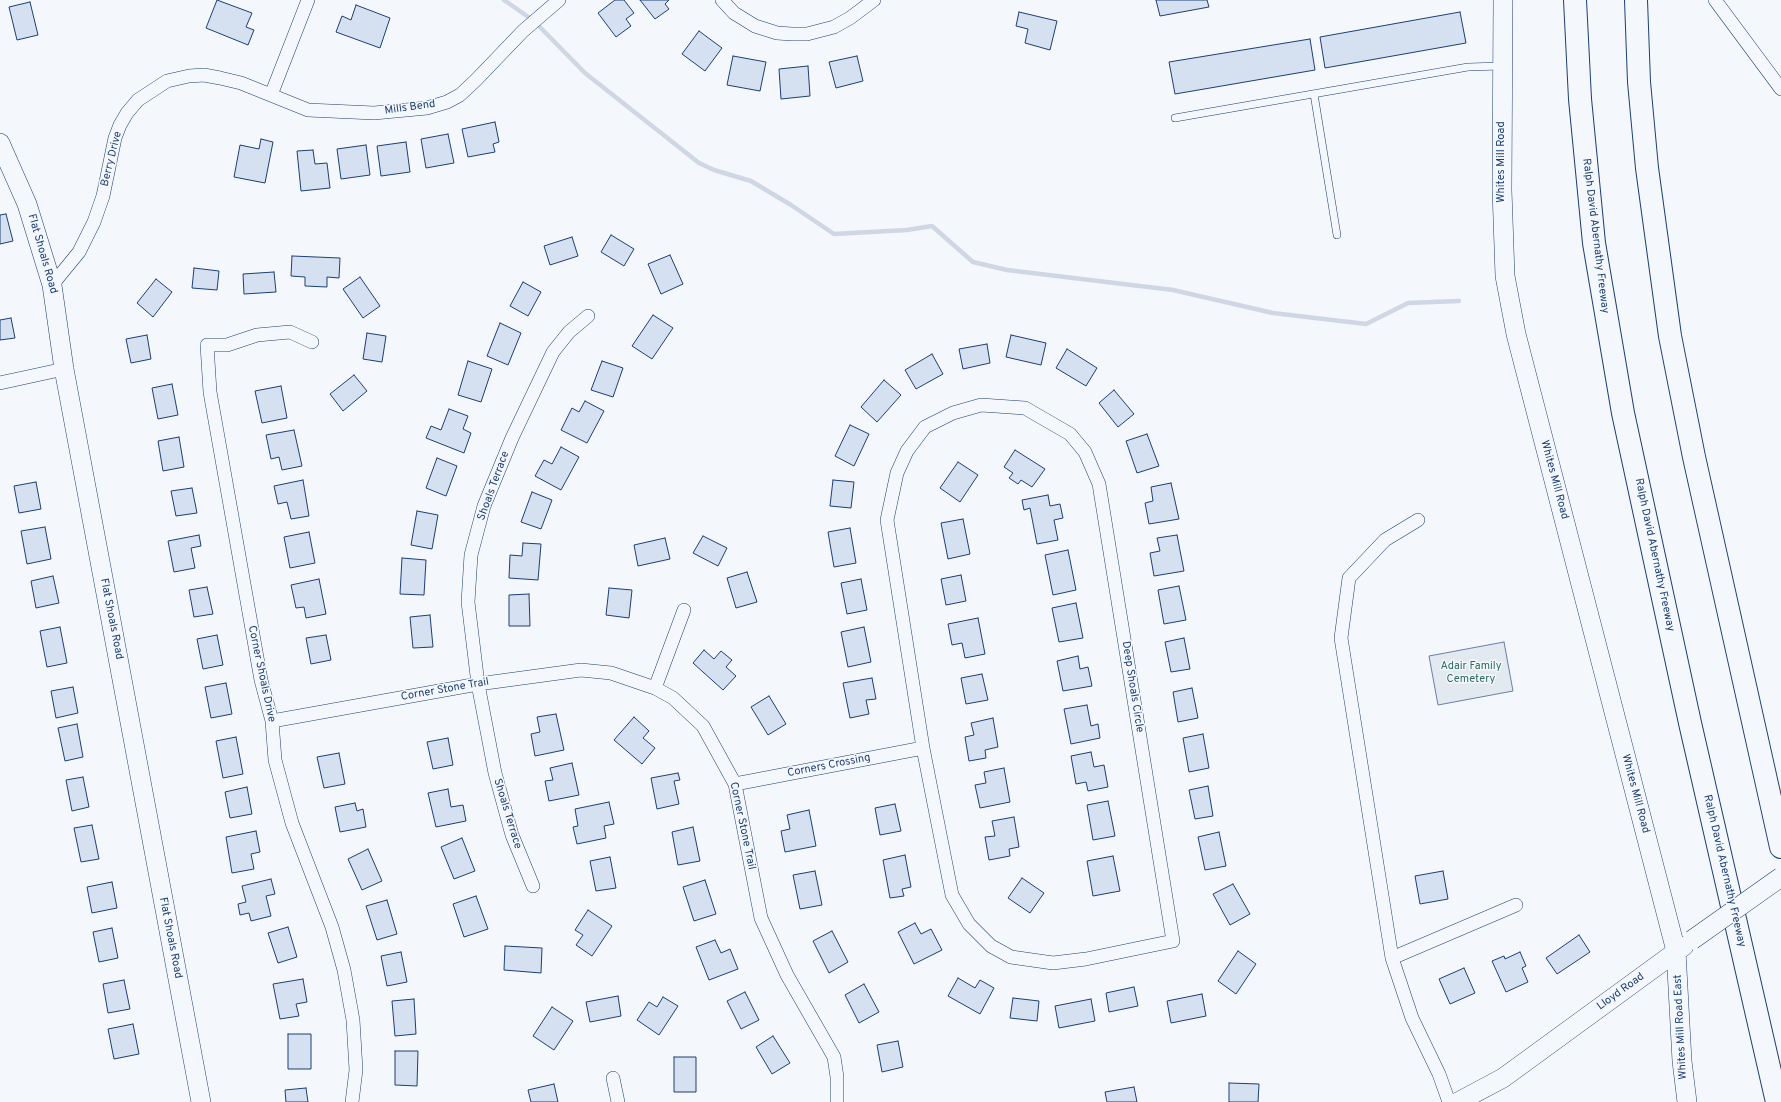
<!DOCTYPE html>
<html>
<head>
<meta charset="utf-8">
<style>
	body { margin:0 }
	canvas { display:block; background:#f4f7fb }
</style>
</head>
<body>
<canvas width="1781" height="1102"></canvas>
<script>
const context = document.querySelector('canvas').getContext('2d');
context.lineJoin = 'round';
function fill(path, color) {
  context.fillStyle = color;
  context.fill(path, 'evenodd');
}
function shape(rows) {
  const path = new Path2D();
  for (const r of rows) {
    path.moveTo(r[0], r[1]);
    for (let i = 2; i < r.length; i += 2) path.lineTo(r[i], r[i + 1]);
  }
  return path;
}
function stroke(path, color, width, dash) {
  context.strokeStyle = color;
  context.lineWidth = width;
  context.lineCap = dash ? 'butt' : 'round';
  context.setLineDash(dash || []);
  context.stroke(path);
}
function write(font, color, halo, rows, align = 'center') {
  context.font = font + ' Overpass,sans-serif';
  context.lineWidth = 3;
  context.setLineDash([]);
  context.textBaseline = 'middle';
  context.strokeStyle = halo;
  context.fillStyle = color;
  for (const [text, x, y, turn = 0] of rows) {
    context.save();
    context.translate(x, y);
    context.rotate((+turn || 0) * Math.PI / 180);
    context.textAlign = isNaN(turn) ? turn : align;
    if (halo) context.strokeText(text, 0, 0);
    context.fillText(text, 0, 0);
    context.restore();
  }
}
const green = shape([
	[1504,642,1513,691,1438,705,1429,656,1504,642]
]);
const stream = shape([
	[504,0,534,21,585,73,699,163,714,170,751,181,791,205,834,234,907,230,932,226,973,262,1007,270,1173,290,1273,313,1366,324,1408,303,1459,301]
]);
const building = shape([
	[217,0,252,13,246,27,254,30,248,45,206,28,217,0],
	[615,0,624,0,634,13,626,19,631,26,616,37,598,13,615,0],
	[640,0,669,0,665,4,669,9,655,19,640,0],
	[1156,0,1207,0,1209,7,1160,16,1156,0],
	[30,2,38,35,17,40,9,7,30,2],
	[356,5,390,18,380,48,336,32,342,16,351,20,356,5],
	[1019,12,1057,21,1050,50,1025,43,1028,29,1016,26,1019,12],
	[1460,12,1466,43,1325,68,1320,37,1460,12],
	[699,31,722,48,705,71,682,54,699,31],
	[1310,39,1315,70,1175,94,1169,62,1310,39],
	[733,56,766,62,760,91,727,85,733,56],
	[857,56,863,81,836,88,829,62,857,56],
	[808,66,810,96,781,99,779,69,808,66],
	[495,122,499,142,493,144,495,152,468,157,462,129,495,122],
	[448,134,454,163,426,168,421,139,448,134],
	[261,139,273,142,265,183,234,177,240,145,259,149,261,139],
	[406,142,410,172,381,176,377,146,406,142],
	[366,145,370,175,341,179,337,149,366,145],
	[313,150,315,164,327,163,330,188,301,191,297,151,313,150],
	[6,214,13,241,0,244,0,215,6,214],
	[611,235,634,249,624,266,601,252,611,235],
	[572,237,578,256,550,265,544,246,572,237],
	[670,255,683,284,661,294,648,264,670,255],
	[292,256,340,258,339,278,327,277,327,287,305,286,305,277,291,276,292,256],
	[194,268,219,271,217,290,192,288,194,268],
	[274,272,276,292,244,294,243,274,274,272],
	[360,277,380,306,363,318,343,289,360,277],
	[156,279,172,292,153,317,137,303,156,279],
	[523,282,541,292,528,316,510,306,523,282],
	[653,315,673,328,652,359,632,346,653,315],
	[11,318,15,338,0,340,0,320,11,318],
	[500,323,521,333,508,365,487,356,500,323],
	[367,333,386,336,382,362,363,359,367,333],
	[147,335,151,359,131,363,126,339,147,335],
	[1011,335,1046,343,1041,365,1006,357,1011,335],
	[987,344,990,363,963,369,959,349,987,344],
	[1067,349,1097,368,1086,386,1056,368,1067,349],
	[932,354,943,374,916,389,905,370,932,354],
	[468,361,492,369,481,402,458,395,468,361],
	[602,361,623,368,613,397,591,390,602,361],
	[354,375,367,391,343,411,330,394,354,375],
	[884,380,901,395,877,422,861,407,884,380],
	[172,384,178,415,158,419,152,388,172,384],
	[281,386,287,418,262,423,255,391,281,386],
	[1114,390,1134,414,1118,427,1099,403,1114,390],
	[585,401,604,411,587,443,561,430,572,408,579,412,585,401],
	[449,409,468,416,463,429,471,433,464,453,426,438,431,426,441,430,449,409],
	[850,425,869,434,854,466,835,456,850,425],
	[294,430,302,466,282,470,279,457,271,459,266,435,294,430],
	[1147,434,1159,466,1137,473,1126,441,1147,434],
	[179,437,184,467,163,471,158,441,179,437],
	[561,447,579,457,561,490,535,476,544,460,552,464,561,447],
	[1015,450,1045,469,1032,487,1021,480,1018,484,1009,478,1013,473,1004,467,1015,450],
	[437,458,457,466,446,496,426,488,437,458],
	[958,462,978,475,960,502,940,488,958,462],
	[303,480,309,516,291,519,287,502,278,504,274,486,303,480],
	[833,480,854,482,851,508,830,506,833,480],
	[36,482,41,509,19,513,14,486,36,482],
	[1171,483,1179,519,1149,524,1145,503,1153,501,1151,487,1171,483],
	[192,488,197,513,176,516,171,491,192,488],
	[532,492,552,500,541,529,521,522,532,492],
	[1048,495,1050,506,1060,504,1063,518,1054,520,1058,540,1037,544,1030,508,1024,510,1022,500,1048,495],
	[417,511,438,515,432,549,411,545,417,511],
	[963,519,970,554,948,559,941,523,963,519],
	[45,527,51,559,27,564,21,531,45,527],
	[850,528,856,563,834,567,828,532,850,528],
	[309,532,315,563,290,568,284,537,309,532],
	[199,535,201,546,191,548,195,568,174,572,168,541,199,535],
	[1177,535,1184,571,1154,576,1150,553,1160,551,1157,538,1177,535],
	[703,536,727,548,718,566,693,553,703,536],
	[665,538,670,559,638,566,634,545,665,538],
	[523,543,541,544,538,580,509,578,510,555,522,556,523,543],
	[1068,550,1076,590,1053,595,1045,555,1068,550],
	[402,558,426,560,424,595,400,594,402,558],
	[747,572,757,602,736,608,727,578,747,572],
	[961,575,966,601,946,605,941,579,961,575],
	[53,576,59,603,36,608,31,581,53,576],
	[319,579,326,614,306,618,304,607,296,608,291,585,319,579],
	[861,579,867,610,847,614,841,583,861,579],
	[1179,586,1186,620,1164,624,1158,590,1179,586],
	[207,587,213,614,194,617,189,590,207,587],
	[609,588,632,590,629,618,606,615,609,588],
	[529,594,530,626,509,626,509,595,529,594],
	[1076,603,1083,638,1059,642,1052,608,1076,603],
	[430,615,433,647,413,648,410,617,430,615],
	[978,618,985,654,965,658,962,643,952,645,948,624,978,618],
	[60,627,67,663,47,667,40,631,60,627],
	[864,627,871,662,848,667,841,632,864,627],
	[217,635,223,665,203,669,197,639,217,635],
	[326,635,331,660,311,664,306,638,326,635],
	[1184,638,1190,669,1171,672,1165,642,1184,638],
	[704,650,714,659,721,651,732,660,726,667,736,676,723,690,693,663,704,650],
	[1078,656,1080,669,1088,667,1092,686,1063,691,1057,661,1078,656],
	[982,674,988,700,966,704,961,678,982,674],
	[872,678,876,699,866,700,869,714,850,718,843,683,872,678],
	[226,683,232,714,211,718,205,687,226,683],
	[73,687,78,713,56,718,51,691,73,687],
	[1192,688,1198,718,1178,722,1173,692,1192,688],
	[769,696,786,724,768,735,751,707,769,696],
	[1087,705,1091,726,1098,724,1100,738,1071,744,1064,709,1087,705],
	[556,714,564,750,535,756,531,734,540,732,537,717,556,714],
	[634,717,649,731,643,738,655,748,642,764,614,740,634,717],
	[993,718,998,747,985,750,986,758,969,761,965,737,974,735,971,723,993,718],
	[77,724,83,757,65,761,58,728,77,724],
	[1203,734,1209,768,1189,772,1183,738,1203,734],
	[236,737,243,774,223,778,216,741,236,737],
	[448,738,453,765,433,769,427,742,448,738],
	[1091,752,1094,767,1104,765,1108,787,1088,791,1086,782,1076,784,1071,756,1091,752],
	[339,753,345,784,324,788,317,757,339,753],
	[572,763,579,795,549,801,545,781,553,780,550,768,572,763],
	[1004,768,1010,802,980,808,975,785,986,783,984,772,1004,768],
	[678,773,680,780,674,781,679,804,657,809,651,778,678,773],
	[83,777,89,807,72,811,66,780,83,777],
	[1208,786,1213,816,1195,819,1189,790,1208,786],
	[247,787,252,814,230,818,225,792,247,787],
	[448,789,451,807,463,805,466,821,436,827,428,793,448,789],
	[1108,801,1115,836,1093,840,1087,805,1108,801],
	[609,802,614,824,604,826,606,838,577,844,573,827,578,826,575,809,609,802],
	[355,803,357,811,363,809,366,827,340,832,335,807,355,803],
	[895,804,901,831,880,835,875,808,895,804],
	[809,810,816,846,785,852,781,831,790,829,787,815,809,810],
	[1014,817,1019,847,1009,849,1010,856,989,860,985,837,995,836,992,821,1014,817],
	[92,825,99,859,81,862,74,828,92,825],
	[693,827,700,861,678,865,672,832,693,827],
	[256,831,260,852,251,854,254,869,232,873,226,837,256,831],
	[1219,832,1226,866,1205,870,1198,837,1219,832],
	[462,838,475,871,454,879,441,847,462,838],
	[368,849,382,881,362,890,348,859,368,849],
	[905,855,911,887,902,889,904,896,890,898,883,860,905,855],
	[1113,856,1120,891,1093,896,1087,861,1113,856],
	[610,857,616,888,596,891,590,861,610,857],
	[815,871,822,905,800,909,793,875,815,871],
	[1443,871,1448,899,1420,904,1415,876,1443,871],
	[1022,878,1044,893,1030,913,1008,898,1022,878],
	[271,879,275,894,266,896,271,916,251,921,249,913,240,915,238,904,246,902,242,886,271,879],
	[705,880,716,914,694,921,683,887,705,880],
	[112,882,117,908,92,913,87,887,112,882],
	[1233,884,1250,914,1230,925,1213,894,1233,884],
	[476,896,488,929,464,937,453,904,476,896],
	[387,900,397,934,377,940,366,906,387,900],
	[588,910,612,926,592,956,576,945,583,935,575,930,588,910],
	[915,923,921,934,931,929,942,950,914,964,898,932,915,923],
	[288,927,297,957,278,963,268,933,288,927],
	[112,928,118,958,99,962,93,932,112,928],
	[832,931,848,962,829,973,813,941,832,931],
	[1579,935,1590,952,1557,974,1546,958,1579,935],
	[715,940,721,953,730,949,738,969,709,980,696,947,715,940],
	[505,946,542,948,541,973,504,970,505,946],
	[1238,951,1256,964,1236,994,1218,981,1238,951],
	[401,952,407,982,387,986,381,956,401,952],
	[1520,952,1526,966,1522,968,1528,982,1506,992,1492,961,1504,956,1505,959,1520,952],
	[1464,968,1475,993,1450,1004,1439,979,1464,968],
	[958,978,975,988,980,980,994,988,980,1014,948,996,958,978],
	[303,979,307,1002,296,1004,299,1016,280,1019,273,984,303,979],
	[124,980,130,1009,108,1013,103,984,124,980],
	[864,984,879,1012,859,1023,845,995,864,984],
	[1134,987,1138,1006,1109,1012,1106,993,1134,987],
	[745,992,759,1020,741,1029,727,1001,745,992],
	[1202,994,1206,1016,1171,1023,1167,1001,1202,994],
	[618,996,621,1016,590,1022,586,1002,618,996],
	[663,997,678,1006,659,1035,637,1020,649,1002,657,1007,663,997],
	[1013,998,1039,1001,1037,1021,1010,1018,1013,998],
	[414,999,416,1034,395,1036,392,1001,414,999],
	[1091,999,1095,1021,1059,1028,1055,1006,1091,999],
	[552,1007,573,1021,554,1050,533,1036,552,1007],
	[133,1024,139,1054,114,1059,108,1029,133,1024],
	[288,1034,311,1034,311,1069,288,1069,288,1034],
	[773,1036,790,1063,772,1074,756,1047,773,1036],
	[898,1041,903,1067,882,1072,877,1045,898,1041],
	[395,1051,418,1051,417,1086,395,1085,395,1051],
	[674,1057,696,1057,696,1092,674,1092,674,1057],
	[1229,1083,1259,1084,1258,1102,1229,1102,1229,1083],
	[554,1084,558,1102,531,1102,528,1090,554,1084],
	[1134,1087,1137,1102,1107,1102,1105,1092,1134,1087],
	[306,1088,308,1102,286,1102,285,1090,306,1088]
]);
const lane = shape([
	[1314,94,1337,235],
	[1175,118,1468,67,1501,66]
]);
const street = shape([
	[722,0,734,13,755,26,777,33,792,34,807,34,834,27,850,18,874,0],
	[1715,0,1781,89],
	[271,95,308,0],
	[52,285,79,252,94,222,103,196,115,138,120,125,127,113,138,100,167,81,189,76,204,75,220,78,241,83,308,110,374,113,427,108,447,102,460,95,476,80,523,31,559,0],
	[312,342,290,332,257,335,227,345,207,345,210,392,261,680,272,721,275,760,292,823,332,927,344,970,353,1020,356,1070,352,1102],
	[0,383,64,369],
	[981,405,1025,408,1070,434,1085,452,1099,484,1173,941,1086,959,1053,963,1011,957,991,946,969,924,952,895,923,748,887,520,897,473,907,451,925,427,953,413,981,405],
	[1418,520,1385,540,1349,578,1341,638,1392,958,1412,1018,1439,1074,1449,1102],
	[655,688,684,610],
	[272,721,478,684,581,670,611,673,655,688,673,698,703,726,735,784,761,918,787,975,834,1057,837,1077,837,1102],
	[735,784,923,748],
	[533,886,512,835,495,773,478,684,468,602,471,555,484,506,512,438,553,352,569,332,588,316],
	[1392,958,1516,905],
	[613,1078,618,1102]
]);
const secondary = shape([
	[1503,0,1502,190,1505,276,1516,334,1676,951,1682,1061,1687,1102],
	[0,143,27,204,52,285,64,369,201,1102],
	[1458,1102,1503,1078,1684,946]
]);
const highway = shape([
	[1575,0,1580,99,1594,243,1623,413,1690,723,1777,1102],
	[1636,0,1639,82,1647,168,1670,336,1694,457,1781,847]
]);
const secondaryBridge = shape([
	[1692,940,1781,877]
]);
const streetNames = [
	["Mills Bend",410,108,-8],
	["Berry Drive",112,159,-76],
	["Whites Mill Road",1502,162,-90],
	["Ralph David Abernathy Freeway",1595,236,83],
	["Flat Shoals Road",42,254,74],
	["Whites Mill Road",1554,480,75],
	["Shoals Terrace",494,486,-70],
	["Ralph David Abernathy Freeway",1654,555,78],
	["Flat Shoals Road",111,619,79],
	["Corner Shoals Drive",261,674,78],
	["Deep Shoals Circle",1132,687,81],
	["Corner Stone Trail",445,690,-10],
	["Corners Crossing",829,766,-11],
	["Whites Mill Road",1635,794,75],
	["Shoals Terrace",507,814,73],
	["Corner Stone Trail",742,826,78],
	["Ralph David Abernathy Freeway",1724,871,77],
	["Flat Shoals Road",170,938,79],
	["Lloyd Road",1621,992,-36],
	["Whites Mill Road East",1681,1027,-93]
];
const parkNames = [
	["Adair Family",1471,667],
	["Cemetery",1471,680]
];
fill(green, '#e3e9f0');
stroke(green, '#687fa3', 1);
stroke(stream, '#cfd7e4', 4.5);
fill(building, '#d5e0f0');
stroke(building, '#1d3f73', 1);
stroke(lane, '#1d3f73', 8);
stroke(street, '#1d3f73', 14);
stroke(secondary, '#1d3f73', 20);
stroke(highway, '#1d3f73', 24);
stroke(lane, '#f4f7fb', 7);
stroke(street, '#f4f7fb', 13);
stroke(secondary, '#f4f7fb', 19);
stroke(highway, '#f4f7fb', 22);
stroke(secondaryBridge, '#1d3f73', 20, []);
stroke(secondaryBridge, '#f4f7fb', 19);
write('11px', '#1d3f73', '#f4f7fb', streetNames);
write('11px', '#2c6c60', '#f4f7fb', parkNames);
</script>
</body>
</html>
